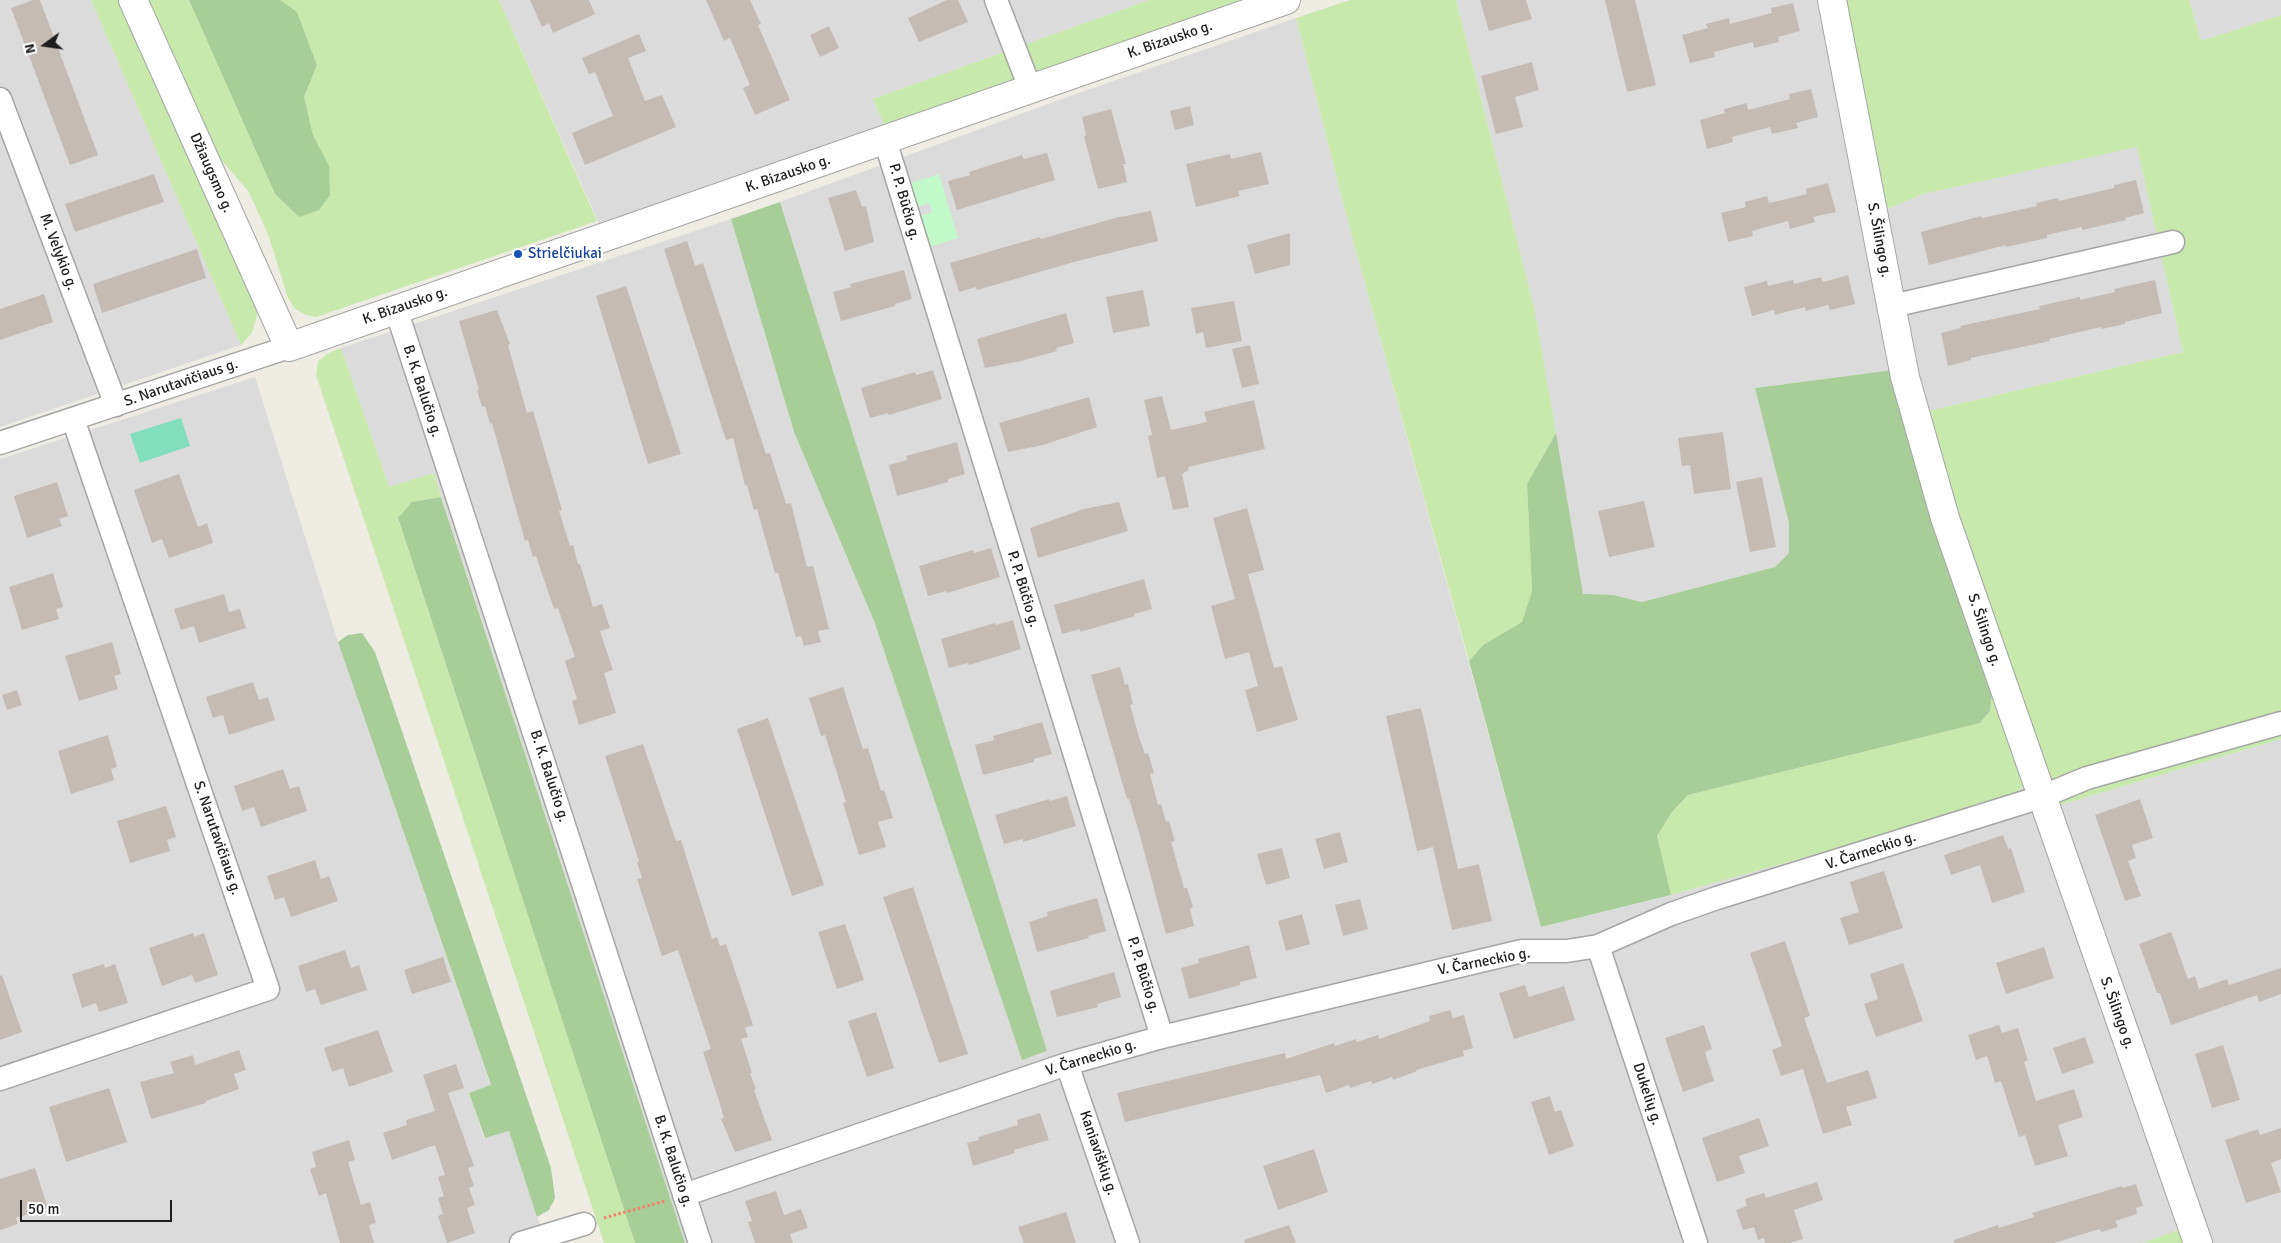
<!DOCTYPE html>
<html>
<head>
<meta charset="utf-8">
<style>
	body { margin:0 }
	#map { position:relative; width:2281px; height:1243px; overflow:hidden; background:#efece4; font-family:Signika,sans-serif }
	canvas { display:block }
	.north { position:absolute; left:20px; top:20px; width:50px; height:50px; -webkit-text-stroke:4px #fff; paint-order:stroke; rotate:256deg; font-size:14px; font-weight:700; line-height:20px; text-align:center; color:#1e1e1e }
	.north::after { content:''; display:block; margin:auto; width:18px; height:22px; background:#1e1e1e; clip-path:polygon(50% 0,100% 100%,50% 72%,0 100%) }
	.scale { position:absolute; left:20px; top:1200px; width:152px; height:22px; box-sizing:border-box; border:2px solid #1e1e1e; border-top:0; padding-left:6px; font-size:15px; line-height:18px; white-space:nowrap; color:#1e1e1e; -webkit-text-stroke:4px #fff; paint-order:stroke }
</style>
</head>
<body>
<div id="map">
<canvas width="2281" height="1243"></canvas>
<div class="north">N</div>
<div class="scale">50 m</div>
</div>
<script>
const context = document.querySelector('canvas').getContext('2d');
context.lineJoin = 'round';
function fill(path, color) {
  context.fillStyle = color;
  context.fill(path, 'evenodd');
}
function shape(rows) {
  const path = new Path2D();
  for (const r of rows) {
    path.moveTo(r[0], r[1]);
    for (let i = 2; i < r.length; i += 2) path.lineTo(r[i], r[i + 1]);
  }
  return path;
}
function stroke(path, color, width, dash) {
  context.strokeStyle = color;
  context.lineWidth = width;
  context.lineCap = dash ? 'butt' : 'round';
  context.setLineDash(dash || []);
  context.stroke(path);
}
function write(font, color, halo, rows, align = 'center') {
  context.font = font + ' Signika,sans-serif';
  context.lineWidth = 4.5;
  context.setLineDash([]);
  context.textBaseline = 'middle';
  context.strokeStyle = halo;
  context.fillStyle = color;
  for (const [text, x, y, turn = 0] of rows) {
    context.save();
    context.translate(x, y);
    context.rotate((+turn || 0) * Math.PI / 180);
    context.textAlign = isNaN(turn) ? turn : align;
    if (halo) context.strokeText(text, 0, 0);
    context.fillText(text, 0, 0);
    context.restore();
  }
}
const residential = shape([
	[0,0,91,0,241,345,0,427],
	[499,0,1149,0,873,99,886,130,601,228],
	[1456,0,1818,0,1893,370,1755,388,1789,523,1789,553,1775,567,1642,602,1613,595,1583,595,1535,312],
	[2189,0,2281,0,2281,15,2201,41],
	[1296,18,1350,229,1541,927,1671,895,2011,799,2025,784,2181,1229,2143,1243,685,1243,434,474,389,488,341,348,731,219,794,432,874,621,1022,1059,1046,1052,780,202,1070,96],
	[2137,146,2183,352,1928,411,1882,211,1923,194],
	[255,377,338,642,491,1086,469,1093,484,1138,509,1131,546,1243,0,1243,0,459],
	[2281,739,2281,1243,2213,1243,2057,806]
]);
const grass = shape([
	[91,0,120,0,256,299,257,316,252,333,241,345],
	[144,0,189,0,275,194,299,217,329,167,313,135,304,97,317,65,297,12,280,0,499,0,597,221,316,317,306,315,295,309,288,298,269,237,249,192,221,160],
	[1149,0,1260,0,886,130,873,99],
	[1350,0,1456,0,1535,312,1556,433,1527,484,1532,591,1522,622,1483,645,1469,661,1350,229,1296,18],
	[1840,0,2189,0,2201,41,2281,15,2281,739,2057,806,1950,500,1928,411,2183,352,2137,147,1923,194,1882,211],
	[341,348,389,487,434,473,441,497,412,502,398,519,635,1243,604,1243,316,375,318,361,329,353],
	[1992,694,2025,784,2011,799,1671,895,1657,836,1672,812,1688,795,1980,723,1990,711],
	[2181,1229,2185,1243,2143,1243]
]);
const forest = shape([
	[189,0,280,0,297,12,317,65,304,97,313,135,329,166,330,195,319,210,299,217,275,194],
	[780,202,1047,1051,1022,1060,874,621,794,432,731,219],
	[1893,370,1919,469,1992,694,1990,711,1980,723,1688,795,1672,812,1657,836,1671,895,1541,927,1469,661,1483,645,1522,622,1532,591,1527,484,1556,433,1583,594,1613,595,1642,602,1775,567,1789,553,1789,523,1755,388],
	[441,497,685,1243,635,1243,398,518,412,502],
	[362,633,375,652,551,1168,555,1198,549,1210,537,1217,509,1131,485,1138,469,1093,491,1085,338,642,348,635]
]);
const park = shape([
	[939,174,958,238,929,247,920,216,932,212,929,203,918,207,911,183]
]);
const pitch = shape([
	[181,418,190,446,140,463,130,434]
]);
const building = shape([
	[33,0,40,0,98,155,70,165,11,8],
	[530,0,589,0,595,14,553,33,549,23,542,27],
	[706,0,750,0,761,24,758,25,790,100,755,115,743,88,750,85,730,38,724,41],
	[947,0,958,0,968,22,919,42,908,18],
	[1480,0,1526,0,1532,19,1489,31],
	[1605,0,1635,0,1656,85,1627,92],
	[1793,3,1800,31,1778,37,1779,42,1754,48,1753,42,1714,52,1715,57,1690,63,1682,35,1708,28,1706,24,1729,18,1730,24,1772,13,1771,8],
	[829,26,839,48,820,57,810,35],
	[639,34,646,51,628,58,645,101,662,95,676,127,585,165,572,133,613,116,595,72,589,74,582,58],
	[1532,62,1539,90,1515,97,1523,127,1496,134,1481,76],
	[1811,89,1818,117,1796,123,1798,128,1772,134,1770,127,1732,137,1733,142,1707,149,1700,120,1725,113,1724,109,1747,103,1748,110,1790,99,1789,94],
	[1190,106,1194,125,1175,130,1170,111],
	[1111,109,1126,164,1123,164,1127,182,1098,189,1084,136,1086,135,1082,117],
	[1261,152,1269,184,1238,191,1240,196,1196,207,1186,164,1230,154,1231,159],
	[1047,153,1055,180,957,210,948,181,970,175,969,172,1022,155,1024,159],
	[154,174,164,202,75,232,65,204],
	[2136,180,2144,213,2125,218,2126,220,2082,230,2082,227,2047,235,2047,238,2006,247,2006,245,1929,265,1921,232,1981,216,1982,218,2037,206,2036,203,2058,198,2059,201,2114,188,2114,185],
	[1828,183,1836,212,1813,217,1815,222,1790,229,1788,221,1752,231,1753,236,1728,242,1721,213,1746,207,1745,202,1767,196,1769,203,1807,194,1806,189],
	[856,190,862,207,866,206,874,242,845,251,828,198],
	[1151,211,1158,241,1074,262,977,290,976,287,959,292,950,263,1040,237,1041,239,1115,218],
	[1290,233,1290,265,1255,274,1247,245],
	[687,241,695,266,703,263,766,454,770,453,786,504,791,503,807,567,813,566,829,629,818,631,821,642,804,646,801,636,796,637,778,573,775,573,757,509,754,510,747,485,745,486,733,438,726,440,664,249],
	[197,249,206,278,102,313,93,284],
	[904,270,912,299,895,304,895,306,841,321,833,292,851,287,850,284],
	[1848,275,1855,304,1830,310,1828,305,1806,311,1805,307,1775,315,1774,310,1752,316,1744,287,1767,281,1768,286,1793,280,1794,284,1821,277,1823,282],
	[2155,280,2162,313,2125,322,2125,324,2102,329,2101,327,2049,339,2050,341,1971,358,1971,360,1948,366,1941,333,1961,328,1960,326,2040,309,2039,306,2080,297,2080,300,2115,292,2114,289],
	[626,286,681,454,648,464,596,296],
	[1143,290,1150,326,1113,333,1106,297],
	[44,294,53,322,0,340,0,309],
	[1234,301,1242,341,1206,348,1203,332,1196,334,1191,308],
	[497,310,510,344,508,345,527,413,533,411,562,510,559,511,570,546,573,545,578,564,580,564,593,607,602,604,610,628,600,631,613,670,604,673,616,713,579,725,572,701,577,699,565,661,575,657,558,608,554,609,536,556,533,557,528,540,525,541,492,423,490,424,485,406,482,407,477,390,479,390,459,321],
	[1066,313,1074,343,1056,348,1057,351,1021,361,985,368,977,339],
	[1250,345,1259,384,1242,388,1232,349],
	[933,370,942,399,889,415,888,413,870,418,861,388,915,372,916,375],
	[1162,396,1171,430,1207,422,1204,412,1254,400,1265,449,1188,467,1189,470,1182,474,1189,507,1173,510,1165,476,1157,478,1148,436,1152,435,1144,400],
	[1089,397,1097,427,1043,445,1008,452,999,423],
	[1723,432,1731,489,1694,494,1690,465,1682,466,1678,438],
	[957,442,965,474,948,479,948,482,897,496,889,465,907,460,906,456],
	[179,474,198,527,207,523,213,543,169,558,162,539,152,543,134,490],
	[1762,477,1776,547,1750,552,1736,482],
	[57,482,68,516,59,519,62,526,27,538,14,496],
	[1644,501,1655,547,1609,557,1598,511],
	[1119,502,1128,531,1038,558,1030,528,1084,509],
	[1247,508,1264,570,1248,574,1274,668,1282,666,1298,720,1257,732,1245,690,1258,686,1249,652,1225,659,1211,606,1235,599,1213,518],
	[991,548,1000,577,947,593,946,591,928,596,919,566,973,550,974,553],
	[53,573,63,607,56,609,59,619,22,630,9,587],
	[1144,579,1152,609,1134,614,1135,616,1080,632,1080,629,1062,634,1054,605],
	[224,594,229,612,240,609,246,628,199,643,194,626,181,630,174,609],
	[1013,620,1021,649,969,665,968,663,949,668,941,639,995,623,996,625],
	[112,642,121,674,114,676,118,689,79,701,65,656],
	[1120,667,1125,685,1128,684,1133,704,1130,705,1139,737,1145,754,1148,753,1154,773,1150,774,1158,805,1161,804,1166,822,1169,821,1175,841,1171,842,1184,888,1187,888,1193,907,1190,909,1194,926,1166,934,1139,832,1129,799,1127,799,1091,675],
	[253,682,259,700,268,697,275,720,229,735,223,715,213,718,206,697],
	[843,687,863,749,868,748,881,791,884,790,893,818,878,822,886,847,859,855,843,803,846,802,825,735,821,736,809,698],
	[17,690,22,705,7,710,2,695],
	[1421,708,1458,869,1479,864,1492,921,1452,930,1433,847,1417,851,1386,716],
	[768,718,824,885,792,896,737,729],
	[1042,722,1052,754,1034,759,1034,762,983,775,975,745,994,740,993,736],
	[108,735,117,767,111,769,114,780,71,794,58,751],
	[643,744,676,841,681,840,712,939,717,937,720,946,726,944,753,1025,745,1028,748,1037,741,1039,752,1073,750,1073,756,1089,754,1090,772,1140,735,1152,721,1119,724,1118,719,1101,703,1052,711,1049,678,950,662,956,637,879,642,878,637,862,639,861,605,756],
	[283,769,290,789,299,786,307,811,261,827,254,807,242,811,234,786],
	[1067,796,1076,826,1023,842,1023,839,1004,844,995,815,1049,799,1050,801],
	[2140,799,2153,838,2132,845,2136,858,2128,861,2141,896,2125,901,2095,815],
	[166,806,176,837,167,840,170,851,130,863,117,821],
	[1340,832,1348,862,1324,869,1315,839],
	[2003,835,2008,849,2011,848,2025,892,1992,903,1980,865,1951,875,1944,855],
	[1282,848,1290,878,1266,885,1257,854],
	[315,860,321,879,329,876,338,901,291,917,284,897,275,900,267,876],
	[1884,871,1903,928,1849,945,1840,918,1859,912,1850,882],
	[913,887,968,1054,939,1063,883,897],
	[1097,898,1106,931,1088,936,1089,938,1037,952,1029,922,1048,916,1047,912],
	[1360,899,1368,929,1343,936,1335,905],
	[1302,914,1310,944,1286,951,1278,921],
	[845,924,864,980,837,989,818,932],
	[2171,932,2188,979,2195,976,2199,989,2227,979,2229,985,2281,968,2281,994,2259,1002,2257,995,2171,1025,2160,993,2157,993,2139,944],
	[193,933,194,937,204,933,218,975,195,983,192,975,162,986,149,948],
	[1785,941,1810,1016,1804,1018,1827,1083,1868,1070,1877,1098,1846,1107,1852,1125,1823,1134,1803,1069,1781,1076,1772,1050,1782,1046,1750,953],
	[1249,945,1257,978,1240,982,1240,985,1189,999,1181,968,1199,963,1198,959],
	[2044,947,2054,978,2006,994,1996,963],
	[345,950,351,968,359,965,367,990,321,1005,315,989,306,992,298,966],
	[443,957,451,982,412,994,404,970],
	[1903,963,1923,1021,1876,1037,1864,1004,1878,999,1870,974],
	[104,964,105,968,115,964,128,1003,99,1012,96,1003,82,1008,72,974],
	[1114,972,1121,997,1097,1004,1098,1007,1057,1017,1050,991],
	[2,975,22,1032,0,1040,0,976],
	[1525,985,1529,997,1564,986,1575,1020,1514,1039,1499,993],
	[1450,1010,1453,1018,1464,1015,1473,1048,1463,1051,1464,1056,1416,1070,1417,1071,1393,1080,1392,1077,1372,1084,1371,1081,1350,1088,1349,1085,1326,1093,1320,1075,1125,1122,1117,1093,1285,1053,1286,1059,1334,1043,1335,1046,1356,1039,1357,1042,1378,1035,1379,1039,1430,1021,1429,1016],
	[876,1012,894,1068,867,1077,848,1021],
	[1704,1025,1712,1049,1705,1052,1714,1081,1683,1092,1665,1038],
	[1999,1025,2002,1033,2018,1028,2028,1060,2024,1062,2036,1101,2074,1089,2083,1117,2058,1125,2068,1156,2035,1166,2025,1135,2019,1137,2001,1081,1995,1083,1987,1056,1976,1060,1968,1035],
	[378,1030,393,1072,349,1087,343,1068,332,1072,324,1048],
	[2085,1037,2094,1063,2062,1074,2053,1048],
	[2223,1045,2240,1100,2212,1108,2195,1054],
	[239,1050,246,1070,234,1074,239,1089,206,1101,206,1103,151,1119,140,1082,174,1073,170,1062,193,1055,195,1065],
	[456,1064,464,1088,448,1093,474,1166,468,1168,474,1186,469,1188,475,1205,467,1208,475,1233,447,1243,438,1216,443,1214,438,1198,444,1196,438,1177,445,1175,435,1145,392,1160,383,1133,407,1125,406,1120,435,1111,423,1075],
	[109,1088,127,1142,66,1162,49,1107],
	[1550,1096,1555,1112,1561,1110,1574,1146,1549,1155,1531,1102],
	[1040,1113,1049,1140,1014,1150,1015,1153,973,1166,967,1143,979,1140,978,1137,1018,1125,1017,1120],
	[1759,1118,1769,1146,1739,1156,1745,1173,1717,1182,1702,1138],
	[2281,1128,2281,1159,2271,1163,2281,1192,2246,1203,2225,1140,2258,1129,2260,1135],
	[349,1140,355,1160,348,1162,361,1205,370,1202,376,1223,369,1225,374,1243,340,1243,326,1193,319,1196,310,1169,316,1167,312,1152],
	[1314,1149,1328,1192,1278,1210,1263,1166],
	[35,1168,48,1208,16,1218,18,1224,0,1230,0,1179],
	[1817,1182,1823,1200,1794,1210,1803,1239,1789,1243,1765,1243,1764,1238,1758,1240,1754,1227,1743,1230,1736,1210,1747,1206,1745,1199,1764,1193,1766,1198],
	[2136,1184,2143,1206,2136,1208,2137,1214,2115,1221,2118,1227,2101,1232,2100,1229,2054,1243,1954,1243,1954,1240,1998,1225,1999,1228,2034,1217,2032,1213,2122,1186,2123,1188],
	[776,1191,784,1215,801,1209,808,1228,790,1234,793,1243,755,1243,748,1222,752,1221,745,1201],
	[1066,1212,1076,1243,1024,1243,1018,1227],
	[1289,1225,1296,1243,1245,1243,1244,1240]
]);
const path = shape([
	[604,1218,665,1201]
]);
const minor = shape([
	[996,0,1030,88],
	[0,99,116,405],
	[885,140,1162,1037],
	[1892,306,2173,242],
	[396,309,700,1243],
	[0,443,289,347],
	[1598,946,1696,1243],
	[1067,1064,1128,1243],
	[0,1079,268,989,73,419],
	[684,1195,1067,1064,1162,1037,1522,951,1567,951,1598,946,1671,914,1717,898,2041,797,2087,778,2281,723],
	[521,1243,584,1224]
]);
const tertiary = shape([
	[133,0,289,347,1286,0],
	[1832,0,1905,377,1945,518,2198,1243]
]);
const markers = [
	[518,254,5,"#1a4fb4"]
];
const streetNames = [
	["K. Bizausko g.",1170,40,-19],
	["Džiaugsmo g.",211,173,66],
	["K. Bizausko g.",788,174,-19],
	["P. P. Būčio g.",904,202,74],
	["S. Šilingo g.",1879,240,79],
	["M. Velykio g.",58,252,69],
	["K. Bizausko g.",405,306,-19],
	["S. Narutavičiaus g.",181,383,-19],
	["B. K. Balučio g.",422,391,72],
	["P. P. Būčio g.",1023,589,73],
	["S. Šilingo g.",1984,630,71],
	["B. K. Balučio g.",549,776,72],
	["S. Narutavičiaus g.",217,838,71],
	["V. Čarneckio g.",1871,851,-18],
	["V. Čarneckio g.",1484,962,-11],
	["P. P. Būčio g.",1143,975,73],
	["S. Šilingo g.",2117,1013,70],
	["V. Čarneckio g.",1091,1058,-17],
	["Dukelių g.",1647,1094,72],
	["Kaniaviškių g.",1098,1153,71],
	["B. K. Balučio g.",673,1161,72]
];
const transitNames = [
	["Strielčiukai",528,254]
];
fill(residential, '#dcdbdb');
fill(grass, '#c7e9ab');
fill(forest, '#a7ce99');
fill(park, '#c2f9c8');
fill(pitch, '#83debe');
fill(building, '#c4bcb4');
stroke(minor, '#a5a5a5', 25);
stroke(tertiary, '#a5a5a5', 30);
stroke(path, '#f8816c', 3, [2.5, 2.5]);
stroke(minor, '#fff', 22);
stroke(tertiary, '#fff', 28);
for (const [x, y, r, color] of markers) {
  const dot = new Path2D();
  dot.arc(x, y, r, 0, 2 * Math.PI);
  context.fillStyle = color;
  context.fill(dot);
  stroke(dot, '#fff', 2);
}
write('15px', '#1e1e1e', '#fff', streetNames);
write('15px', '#164399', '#fff', transitNames, 'left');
</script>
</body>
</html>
